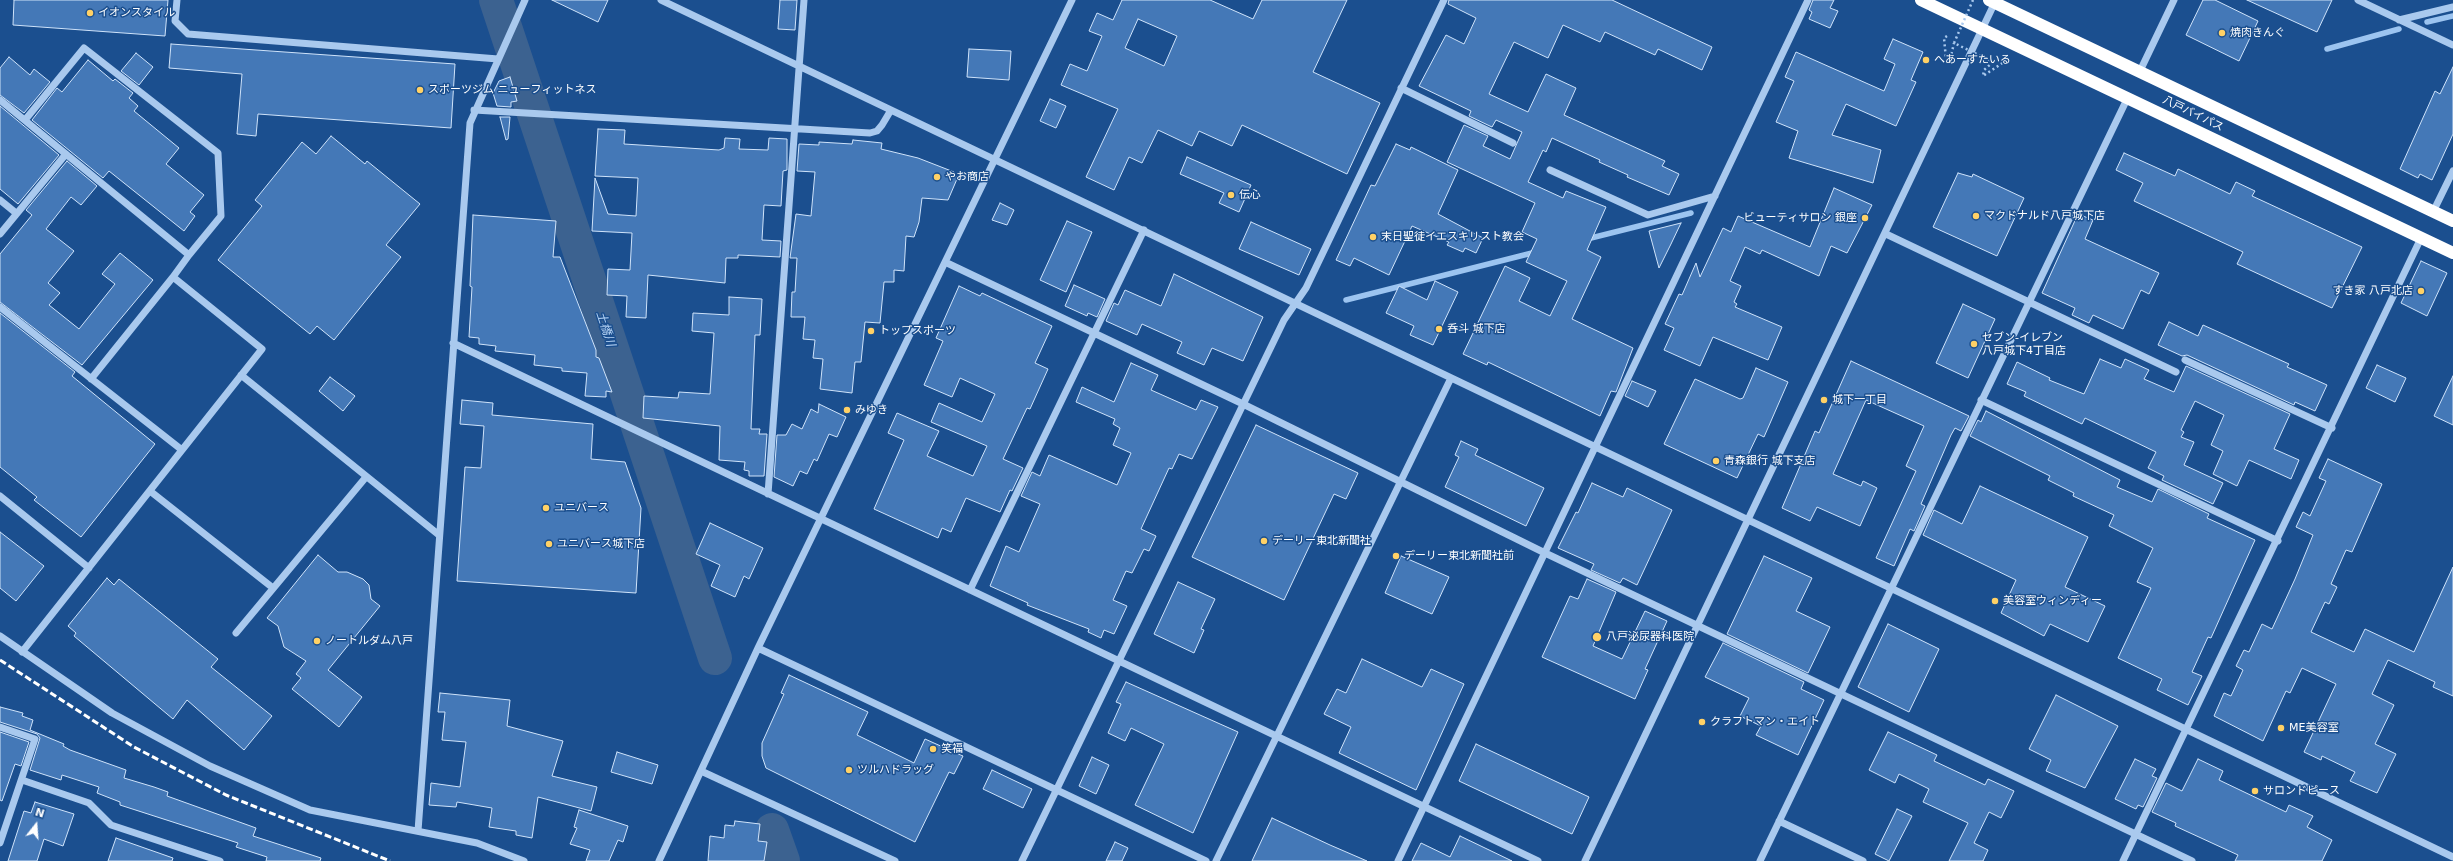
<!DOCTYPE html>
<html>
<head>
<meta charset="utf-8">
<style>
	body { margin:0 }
	#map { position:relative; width:2453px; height:861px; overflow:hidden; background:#1b4f8f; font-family:"DejaVu Sans",sans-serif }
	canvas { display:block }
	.north { position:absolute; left:16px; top:805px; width:40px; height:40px; -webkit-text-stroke:3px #1b4f8f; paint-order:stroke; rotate:17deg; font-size:11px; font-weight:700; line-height:16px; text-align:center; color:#fff }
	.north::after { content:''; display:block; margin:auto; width:14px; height:18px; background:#fff; clip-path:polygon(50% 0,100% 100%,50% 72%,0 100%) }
</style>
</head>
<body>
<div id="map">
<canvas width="2453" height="861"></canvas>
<div class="north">N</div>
</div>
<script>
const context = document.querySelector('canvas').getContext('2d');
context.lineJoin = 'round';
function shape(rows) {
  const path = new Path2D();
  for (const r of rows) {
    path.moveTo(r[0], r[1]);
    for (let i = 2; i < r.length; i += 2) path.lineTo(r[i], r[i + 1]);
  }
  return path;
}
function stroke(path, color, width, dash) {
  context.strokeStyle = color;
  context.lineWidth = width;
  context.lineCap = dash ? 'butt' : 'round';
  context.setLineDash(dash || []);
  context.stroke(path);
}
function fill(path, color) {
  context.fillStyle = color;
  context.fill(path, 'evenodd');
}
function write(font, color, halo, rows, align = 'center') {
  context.font = font + ' "DejaVu Sans","Noto Sans JP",sans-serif';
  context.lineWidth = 3;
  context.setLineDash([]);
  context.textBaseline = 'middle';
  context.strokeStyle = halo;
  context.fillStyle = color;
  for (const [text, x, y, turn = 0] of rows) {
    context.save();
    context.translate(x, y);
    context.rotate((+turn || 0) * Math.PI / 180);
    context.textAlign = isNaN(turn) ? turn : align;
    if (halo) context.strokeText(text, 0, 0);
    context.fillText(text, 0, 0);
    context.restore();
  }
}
const stream = shape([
	[2427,22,2453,16],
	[2327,49,2399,29],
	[1587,239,1691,213],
	[1346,300,1536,252]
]);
const river = shape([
	[496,0,715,658],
	[772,830,783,861]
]);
const building = shape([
	[14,0,168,0,165,36,13,25,14,0],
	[552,0,608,0,598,22,552,0],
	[780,0,797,0,795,30,778,29,780,0],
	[1122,0,1210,0,1253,19,1262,0,1347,0,1313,72,1380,103,1347,174,1242,125,1232,146,1199,131,1192,146,1158,130,1142,163,1129,157,1114,190,1086,177,1118,109,1061,85,1070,64,1087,71,1102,36,1089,31,1097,13,1113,20,1122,0],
	[1138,19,1177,36,1164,66,1125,48,1138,19],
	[1449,0,1612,0,1712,47,1702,70,1658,49,1655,55,1605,32,1600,42,1563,25,1548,58,1514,42,1489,94,1528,112,1546,74,1576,88,1564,115,1665,161,1662,166,1679,174,1669,195,1627,177,1628,175,1599,162,1600,160,1552,138,1546,152,1543,150,1528,182,1563,198,1566,191,1606,207,1587,250,1601,257,1572,319,1633,348,1616,392,1611,391,1600,416,1488,362,1487,365,1463,354,1505,266,1530,278,1519,301,1550,316,1567,281,1526,262,1537,239,1522,232,1535,203,1447,162,1464,125,1488,136,1483,146,1510,159,1522,132,1496,120,1492,127,1469,116,1471,111,1419,86,1446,35,1464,44,1476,18,1448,4,1449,0],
	[1813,0,1834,0,1830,8,1838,11,1830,28,1809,19,1812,12,1809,10,1813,0],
	[2203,0,2215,0,2258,21,2239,61,2186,35,2203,0],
	[2247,0,2332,0,2317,32,2247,0],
	[1893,39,1923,52,1911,80,1916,82,1896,126,1846,104,1832,135,1881,150,1873,183,1789,158,1798,131,1776,122,1794,81,1785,77,1796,52,1884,91,1895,64,1884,59,1893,39],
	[171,44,455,64,451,128,258,114,256,136,237,134,242,74,169,68,171,44],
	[969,49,1011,51,1009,80,967,77,969,49],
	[136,53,153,67,139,85,121,71,136,53],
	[9,57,30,75,34,69,50,82,24,113,0,95,0,68,9,57],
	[88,60,113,81,115,79,133,93,129,98,138,106,134,111,179,148,166,164,204,195,190,212,195,216,184,231,109,171,103,178,32,120,57,88,62,92,88,60],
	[2453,67,2453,134,2432,180,2420,174,2418,178,2400,169,2435,91,2440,94,2453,67],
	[510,77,517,101,511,102,511,107,497,106,493,93,499,81,510,77],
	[1050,99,1066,106,1056,128,1040,121,1050,99],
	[0,106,59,155,18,204,0,189,0,106],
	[500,117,510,117,508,139,506,140,500,117],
	[598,129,625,130,624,144,719,150,724,148,725,138,740,139,739,149,768,150,769,138,787,139,787,170,783,171,781,206,764,205,762,240,781,241,780,257,738,255,738,258,726,258,725,283,648,275,646,318,626,317,627,296,607,295,608,269,630,270,632,233,592,231,595,178,608,214,636,216,638,178,595,176,598,129],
	[331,136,365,164,367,161,420,204,386,245,401,257,334,340,317,326,310,334,218,260,262,206,255,200,302,142,316,154,331,136],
	[853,140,882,143,881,149,918,158,954,172,957,179,948,200,922,198,919,222,914,237,906,236,904,271,894,270,894,282,884,282,880,323,865,322,861,362,855,362,852,393,820,389,823,359,813,358,815,340,803,339,805,317,791,317,792,292,795,292,797,258,790,258,796,214,811,216,815,172,797,171,799,144,819,145,819,142,852,144,853,140],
	[1396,144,1410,150,1411,147,1458,170,1438,214,1483,238,1476,253,1465,248,1463,252,1447,245,1449,242,1412,226,1389,275,1354,258,1350,266,1336,260,1371,185,1375,186,1396,144],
	[2124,153,2175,176,2178,169,2230,194,2236,182,2255,191,2252,196,2362,247,2332,308,2237,264,2243,252,2134,201,2143,183,2116,170,2124,153],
	[1187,157,1251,185,1239,212,1219,203,1224,193,1180,174,1187,157],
	[67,161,97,186,81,205,71,197,46,229,74,251,48,283,60,293,49,305,79,329,115,284,102,274,120,253,153,280,82,365,0,302,0,254,32,215,26,210,67,161],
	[1958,173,1972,177,1973,174,2024,198,1997,256,1933,227,1958,173],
	[1834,188,1872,205,1847,253,1831,246,1819,276,1762,250,1760,254,1745,247,1730,281,1741,286,1734,302,1737,304,1735,307,1782,327,1768,360,1713,337,1700,366,1664,350,1674,328,1665,324,1679,294,1682,295,1696,263,1700,277,1723,228,1731,232,1738,216,1810,247,1834,188],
	[1000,203,1014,210,1007,225,992,220,1000,203],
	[2078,214,2093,220,2085,239,2159,273,2149,294,2141,290,2123,329,2093,315,2089,323,2072,315,2075,308,2042,293,2078,214],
	[473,215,556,221,553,257,560,257,596,350,596,357,599,358,612,392,606,391,606,397,585,396,587,373,562,371,562,368,534,365,535,355,495,351,496,346,479,344,479,338,469,337,472,287,470,286,473,215],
	[1067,221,1092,232,1066,292,1040,280,1067,221],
	[1251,222,1311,249,1299,275,1239,249,1251,222],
	[1681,223,1671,244,1659,268,1649,231,1681,223],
	[2421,261,2447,273,2427,316,2401,303,2421,261],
	[1174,274,1263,317,1243,361,1212,348,1204,365,1177,353,1182,342,1142,324,1137,335,1106,321,1114,303,1118,305,1125,290,1161,306,1174,274],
	[1435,281,1458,292,1433,345,1410,335,1414,326,1386,313,1399,286,1427,300,1435,281],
	[1074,285,1105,299,1097,317,1088,313,1087,316,1065,306,1074,285],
	[959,286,980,296,982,293,1052,326,1035,363,1048,369,1030,409,1027,408,1003,459,1023,468,1012,491,1010,490,1000,512,966,498,951,532,942,528,938,538,874,509,904,440,888,433,897,413,939,431,927,456,973,476,987,446,931,422,939,403,982,422,995,394,960,378,952,397,924,385,943,341,936,338,959,286],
	[729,297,762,299,760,335,755,335,751,429,760,429,759,434,767,434,764,476,749,476,749,471,744,470,745,462,719,460,720,426,643,418,644,396,678,398,679,392,710,394,714,333,692,331,693,313,729,315,729,297],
	[1963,304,1995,319,1968,378,1936,363,1963,304],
	[0,313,75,372,72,376,155,444,81,537,34,500,37,497,0,467,0,313],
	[2169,322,2198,336,2203,325,2289,364,2287,367,2327,385,2315,411,2295,402,2294,405,2187,355,2182,356,2158,345,2169,322],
	[2100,359,2121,368,2125,359,2149,370,2144,379,2174,392,2186,366,2290,414,2274,449,2299,460,2291,479,2249,460,2237,486,2213,474,2223,451,2211,445,2224,415,2195,401,2181,430,2184,432,2181,437,2194,442,2184,465,2223,483,2213,504,2162,480,2164,476,2148,468,2156,452,2085,418,2082,424,2024,396,2026,392,2007,384,2017,362,2050,378,2049,380,2084,394,2100,359],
	[1851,361,1969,416,1961,431,1955,428,1951,435,1921,504,1925,506,1914,531,1910,529,1894,566,1876,558,1916,471,1906,466,1924,426,1866,400,1833,474,1861,486,1863,481,1877,488,1860,526,1817,507,1810,521,1782,508,1815,431,1819,433,1851,361],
	[1131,363,1158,375,1151,390,1196,410,1201,400,1218,407,1192,459,1179,454,1172,469,1169,468,1141,529,1156,536,1149,551,1144,549,1132,573,1126,571,1113,600,1127,606,1114,634,1104,630,1101,638,1088,632,1089,629,1027,605,1028,603,990,586,1006,546,1019,552,1040,504,1021,496,1032,472,1040,476,1049,455,1117,485,1131,453,1113,445,1120,428,1113,424,1115,419,1076,402,1082,387,1114,402,1131,363],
	[2377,365,2406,378,2395,402,2366,388,2377,365],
	[1756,368,1788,382,1764,437,1758,434,1737,478,1664,444,1695,379,1740,399,1743,398,1756,368],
	[2453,376,2453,425,2434,416,2453,376],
	[330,377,355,396,343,411,319,391,330,377],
	[1632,381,1656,391,1648,407,1625,396,1632,381],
	[462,400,493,403,492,415,593,424,591,459,625,462,641,508,636,593,457,581,465,467,481,468,484,426,460,424,462,400],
	[819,404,846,417,837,437,829,434,817,461,814,459,807,474,800,471,793,486,774,477,777,435,786,435,792,424,802,429,811,409,818,413,819,404],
	[1986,411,2120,480,2117,487,2152,502,2158,489,2209,514,2207,518,2255,540,2211,638,2208,637,2192,672,2202,676,2188,705,2157,690,2162,679,2118,658,2151,588,2137,582,2153,548,2109,526,2114,515,2073,496,2074,493,2048,480,2050,476,1970,436,1978,420,1981,422,1986,411],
	[1256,425,1358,473,1346,499,1334,494,1284,600,1192,557,1256,425],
	[1461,441,1478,449,1475,455,1544,488,1526,526,1445,487,1459,457,1455,455,1461,441],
	[2328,459,2382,484,2352,552,2346,550,2331,584,2337,587,2329,604,2325,602,2311,632,2354,652,2365,629,2414,652,2453,567,2453,696,2433,687,2435,682,2388,660,2372,694,2394,705,2375,744,2396,754,2377,793,2350,781,2355,772,2322,756,2321,760,2304,752,2336,684,2302,668,2290,693,2286,691,2263,741,2214,716,2224,693,2231,696,2243,670,2236,666,2244,650,2249,652,2262,624,2272,629,2295,579,2313,535,2296,527,2303,512,2310,516,2326,481,2319,478,2328,459],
	[1592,483,1623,497,1627,488,1672,510,1637,585,1623,578,1620,583,1591,570,1594,564,1558,548,1576,512,1578,513,1592,483],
	[1980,486,2088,537,2065,587,2105,606,2088,642,2050,624,2044,636,2001,613,2016,580,1923,535,1934,510,1962,524,1980,486],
	[710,523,763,548,749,579,744,576,735,597,711,586,720,565,696,554,710,523],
	[0,532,44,566,16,601,0,588,0,532],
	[318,555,338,572,347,572,363,579,369,585,371,599,380,606,328,670,362,697,339,727,292,689,301,678,296,674,306,661,284,647,278,626,267,618,318,555],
	[1401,556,1449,577,1432,614,1385,593,1401,556],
	[1764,556,1812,578,1796,611,1830,627,1808,673,1727,634,1764,556],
	[107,578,114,585,119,579,218,659,211,667,272,716,244,750,187,700,173,719,74,636,76,633,68,626,107,578],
	[1587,579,1616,592,1593,646,1622,659,1645,611,1667,621,1645,669,1648,670,1635,699,1542,657,1570,596,1578,599,1587,579],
	[1178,582,1215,599,1201,629,1204,630,1194,653,1154,634,1178,582],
	[1888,624,1939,649,1909,712,1858,687,1888,624],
	[1723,643,1804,682,1801,689,1824,700,1798,755,1756,735,1761,726,1740,716,1749,698,1705,677,1723,643],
	[1362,659,1422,687,1431,669,1464,684,1416,790,1339,753,1351,727,1324,714,1337,689,1346,693,1362,659],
	[789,675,868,712,857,735,914,763,925,739,963,756,954,774,949,772,915,842,766,768,762,756,762,743,784,694,781,693,789,675],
	[1126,682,1238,732,1193,833,1135,805,1164,744,1131,728,1125,741,1108,733,1121,704,1116,702,1126,682],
	[440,693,510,700,507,726,563,741,552,776,597,787,591,811,538,797,532,838,516,835,516,831,489,827,492,808,457,802,456,807,429,805,431,783,460,787,466,742,442,740,445,712,438,712,440,693],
	[2056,695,2118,726,2085,788,2046,771,2051,760,2029,749,2056,695],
	[0,707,23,713,22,716,33,720,30,730,64,744,63,746,70,750,126,770,124,778,154,787,168,792,167,796,256,828,253,836,321,858,320,861,266,861,267,857,236,847,238,843,120,805,120,802,97,793,99,787,62,775,61,780,30,770,40,738,37,734,0,722,0,707],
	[0,732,29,742,21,766,15,764,2,801,0,800,0,732],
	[1888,732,1937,755,1934,761,1985,785,1988,779,2014,791,2001,818,1989,812,1974,843,1988,850,1983,861,1949,861,1968,823,1923,802,1929,789,1899,774,1895,783,1869,770,1888,732],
	[1476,744,1589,797,1572,834,1459,781,1476,744],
	[617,752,658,765,652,784,611,772,617,752],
	[1092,757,1109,765,1096,794,1079,786,1092,757],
	[2135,759,2156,769,2152,776,2157,778,2143,807,2138,805,2136,809,2115,799,2135,759],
	[2198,759,2223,771,2219,780,2286,812,2289,805,2313,816,2307,827,2332,840,2322,861,2235,861,2238,855,2175,826,2176,823,2152,812,2166,783,2182,791,2198,759],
	[992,770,1032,789,1023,808,983,789,992,770],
	[35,802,74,814,63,846,44,839,37,861,8,861,24,811,31,813,35,802],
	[1897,809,1912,816,1889,861,1875,854,1897,809],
	[579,810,628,826,623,842,618,840,609,861,586,861,590,850,570,844,577,828,574,827,579,810],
	[1272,818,1330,845,1367,861,1252,861,1272,818],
	[735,821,760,824,758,841,767,842,764,861,708,861,710,836,724,838,725,825,734,826,735,821],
	[1460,836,1512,861,1412,861,1421,843,1450,857,1460,836],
	[116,838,173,858,172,861,108,861,116,838],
	[1115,842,1128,848,1122,861,1106,861,1115,842]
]);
const path = shape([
	[1947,36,1944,38,1946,59,1950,60,1954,43]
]);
const minor = shape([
	[177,0,175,21,188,34,498,59],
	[661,0,2453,857],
	[2358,0,2453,45],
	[2399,20,2453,7],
	[2140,71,2174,0],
	[1401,88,1513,143],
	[0,100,189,255,173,277,262,349,22,652],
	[474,110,870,133,877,131,882,125,891,110],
	[25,120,84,48,218,153,221,216,189,255],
	[1550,170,1648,215,1715,196],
	[0,200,16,213],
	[2433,212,2453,171],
	[0,234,66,154],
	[1886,234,2176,372],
	[945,262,1243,404,1543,552,2192,861],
	[0,307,182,450],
	[453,343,1538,861],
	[2185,360,2332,428],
	[241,375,439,535],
	[91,379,173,277],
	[1981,400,2278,541],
	[150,491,273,588],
	[768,494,804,0],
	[0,496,89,568],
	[970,590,1144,230],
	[236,633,366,477],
	[0,636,112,713,210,766,310,810,477,843,524,861],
	[758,648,1206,861],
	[0,727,35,739,0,843],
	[701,771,895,861],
	[22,780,89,803,111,825,220,861],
	[1779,821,1863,861],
	[418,831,470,123,525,0],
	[659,861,758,648,1072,0],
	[1022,861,1284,320,1306,288,1444,0],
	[1216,861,1451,378],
	[1398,861,1808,0],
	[1585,861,1996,0],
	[1760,861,2128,97],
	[2123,861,2421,238]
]);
const highway = shape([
	[1921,0,2453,253],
	[1989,0,2453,221]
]);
const rail = shape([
	[0,660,134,747,226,795,390,861]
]);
const pathBridge = shape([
	[1973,0,1954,43,1993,62,1984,70,1983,76,2004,62,2005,57]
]);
const markers = [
	[90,13,4,"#ffd166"],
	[2222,33,4,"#ffd166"],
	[1926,60,4,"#ffd166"],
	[420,90,4,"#ffd166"],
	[937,177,4,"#ffd166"],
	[1231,195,4,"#ffd166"],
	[1976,216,4,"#ffd166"],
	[1865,218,4,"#ffd166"],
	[1373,237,4,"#ffd166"],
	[2421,291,4,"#ffd166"],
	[1439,329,4,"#ffd166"],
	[871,331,4,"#ffd166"],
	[1974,344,4,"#ffd166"],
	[1824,400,4,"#ffd166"],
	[847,410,4,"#ffd166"],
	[1716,461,4,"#ffd166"],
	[546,508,4,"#ffd166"],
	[1264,541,4,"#ffd166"],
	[549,544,4,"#ffd166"],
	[1396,556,4,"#ffd166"],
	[1995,601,4,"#ffd166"],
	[1597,637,5,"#ffd166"],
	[317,641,4,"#ffd166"],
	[1702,722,4,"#ffd166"],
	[2281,728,4,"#ffd166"],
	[933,749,4,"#ffd166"],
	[849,770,4,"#ffd166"],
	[2255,791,4,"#ffd166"]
];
const poiNames = [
	["イオンスタイル",98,13],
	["焼肉きんぐ",2230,33],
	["へあーすたいる",1934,60],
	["スポーツジム ニューフィットネス",428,90],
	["やお商店",945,177],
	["伝心",1239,195],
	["マクドナルド八戸城下店",1984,216],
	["ビューティサロン 銀座",1857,218,"right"],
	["末日聖徒イエスキリスト教会",1381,237],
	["すき家 八戸北店",2413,291,"right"],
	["呑斗 城下店",1447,329],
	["トップスポーツ",879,331],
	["セブン-イレブン",1982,338],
	["八戸城下4丁目店",1982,351],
	["城下一丁目",1832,400],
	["みゆき",855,410],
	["青森銀行 城下支店",1724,461],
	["ユニバース",554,508],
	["デーリー東北新聞社",1272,541],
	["ユニバース城下店",557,544],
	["デーリー東北新聞社前",1404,556],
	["美容室ウィンディー",2003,601],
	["八戸泌尿器科医院",1606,637],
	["ノートルダム八戸",325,641],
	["クラフトマン・エイト",1710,722],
	["ME美容室",2289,728],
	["笑福",941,749],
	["ツルハドラッグ",857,770],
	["サロンドピース",2263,791]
];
const streetNames = [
	["八戸バイパス",2193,114,26]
];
const waterNames = [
	["土橋川",605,329,72]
];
stroke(stream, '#9cc4f0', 5.5);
stroke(river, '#3c6290', 34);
fill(building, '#4478b7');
stroke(building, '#cfe3fa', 1);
stroke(path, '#a9c9ee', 2.5, [2, 3]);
stroke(minor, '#a9c9ee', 7);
stroke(highway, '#fff', 12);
stroke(rail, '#fff', 3, [7, 3]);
stroke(pathBridge, '#a9c9ee', 2.5, [2, 3]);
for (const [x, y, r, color] of markers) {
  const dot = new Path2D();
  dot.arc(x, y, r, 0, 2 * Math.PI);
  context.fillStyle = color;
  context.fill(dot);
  stroke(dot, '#1b4f8f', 1.5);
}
write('11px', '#fff', '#1b4f8f', poiNames, 'left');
write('11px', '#fff', '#1b4f8f', streetNames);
write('italic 12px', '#b5d3f5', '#1b4f8f', waterNames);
</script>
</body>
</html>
